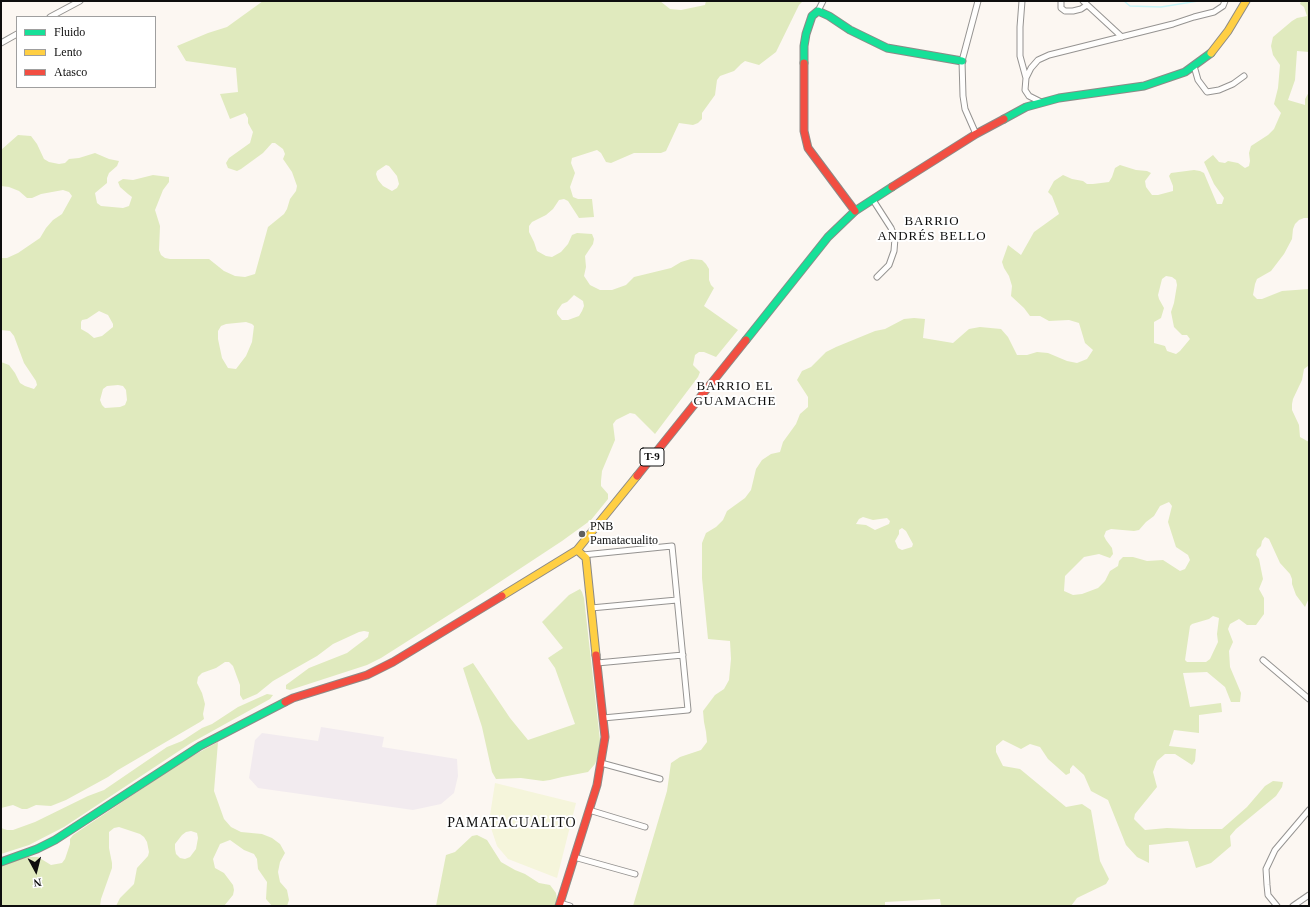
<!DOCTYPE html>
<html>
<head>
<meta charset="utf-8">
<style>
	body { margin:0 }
	#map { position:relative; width:1310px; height:907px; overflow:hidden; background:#fcf7f2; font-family:Georgia,serif }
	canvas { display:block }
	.frame { position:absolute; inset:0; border:2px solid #0e0e0e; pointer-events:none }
	.legend { position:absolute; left:16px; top:16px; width:140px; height:72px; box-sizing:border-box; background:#fff; border:1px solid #9f9f9f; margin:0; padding:5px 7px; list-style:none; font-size:12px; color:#0e0e0e }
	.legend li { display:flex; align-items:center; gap:8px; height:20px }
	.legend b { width:20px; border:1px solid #9f9f9f }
	.north { position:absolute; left:16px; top:851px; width:40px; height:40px; -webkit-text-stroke:3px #fff; paint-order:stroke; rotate:173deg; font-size:11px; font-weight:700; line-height:16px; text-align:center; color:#0e0e0e }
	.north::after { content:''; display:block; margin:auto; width:14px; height:18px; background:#0e0e0e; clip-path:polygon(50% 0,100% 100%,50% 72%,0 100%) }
</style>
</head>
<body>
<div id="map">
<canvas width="1310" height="907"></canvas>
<div class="frame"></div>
<ul class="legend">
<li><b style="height:5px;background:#16e098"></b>Fluido</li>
<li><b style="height:5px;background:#ffcf43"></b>Lento</li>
<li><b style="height:5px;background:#f24e42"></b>Atasco</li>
</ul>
<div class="north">N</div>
</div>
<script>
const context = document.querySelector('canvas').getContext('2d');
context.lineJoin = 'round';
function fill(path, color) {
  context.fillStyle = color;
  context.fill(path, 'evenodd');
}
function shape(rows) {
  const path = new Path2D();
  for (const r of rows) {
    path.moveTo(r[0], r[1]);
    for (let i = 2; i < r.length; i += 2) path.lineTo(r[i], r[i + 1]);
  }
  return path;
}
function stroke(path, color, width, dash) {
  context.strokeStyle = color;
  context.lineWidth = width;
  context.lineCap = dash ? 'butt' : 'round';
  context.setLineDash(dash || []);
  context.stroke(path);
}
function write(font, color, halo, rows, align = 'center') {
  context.font = font + ' Georgia,serif';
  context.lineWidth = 4;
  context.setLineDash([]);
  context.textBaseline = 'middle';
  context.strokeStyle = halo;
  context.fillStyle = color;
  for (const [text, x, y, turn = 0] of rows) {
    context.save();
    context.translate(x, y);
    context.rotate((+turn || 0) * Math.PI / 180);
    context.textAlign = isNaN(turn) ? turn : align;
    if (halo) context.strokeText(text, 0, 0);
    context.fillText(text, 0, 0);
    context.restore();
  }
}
const industrial = shape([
	[321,727,384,737,382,747,457,759,458,776,454,793,441,804,413,810,258,788,249,778,255,740,262,733,318,741]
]);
const forest = shape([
	[263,1,660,1,670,9,681,10,705,5,706,1,803,1,799,5,776,52,759,65,745,61,741,64,734,71,720,76,717,80,715,95,702,113,702,119,698,123,693,125,679,123,666,151,661,153,634,153,611,163,606,162,601,153,597,150,572,158,571,163,575,173,570,187,573,197,578,199,592,199,594,217,579,218,568,201,564,199,559,200,553,209,546,215,532,222,529,226,529,232,534,242,537,251,546,256,552,257,561,252,568,244,572,235,577,233,592,234,594,239,593,244,585,256,586,267,584,276,590,285,600,290,612,290,626,285,634,277,671,268,681,262,691,259,702,260,706,264,709,269,709,280,711,285,714,288,704,306,738,330,716,357,704,352,699,352,695,355,693,365,700,372,698,377,655,434,635,414,630,413,616,420,613,424,615,440,602,471,601,481,601,486,608,494,608,499,591,520,562,541,477,597,381,658,367,665,290,690,286,689,286,685,309,668,347,653,368,637,369,632,364,631,359,632,333,644,317,656,273,681,257,694,243,700,240,695,240,685,233,666,229,662,225,662,216,668,202,673,198,677,197,683,202,693,205,704,203,714,204,719,200,722,118,770,108,777,66,800,51,806,36,805,27,809,22,809,13,805,1,808,1,362,9,365,15,373,20,383,25,386,34,389,37,385,36,381,24,363,14,336,10,331,1,330,1,258,7,258,18,253,40,238,46,228,53,220,62,214,72,196,69,192,63,190,41,194,32,198,27,198,19,191,9,187,1,186,1,150,18,135,31,136,37,144,44,159,49,162,59,164,65,163,69,159,79,158,95,153,109,159,119,161,117,166,109,173,107,178,107,183,95,193,97,203,101,206,123,208,129,206,132,197,128,194,120,187,118,182,123,179,133,180,153,175,169,177,169,182,163,190,155,210,160,226,159,250,161,255,165,258,170,259,209,259,224,271,235,276,245,277,255,274,268,227,284,214,287,209,290,199,296,191,297,186,292,172,283,159,285,154,283,149,275,143,272,143,263,153,241,169,237,171,228,168,226,163,229,158,250,143,253,132,248,123,248,118,245,113,230,119,220,94,238,92,236,68,186,61,177,46,208,33,227,27],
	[386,165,389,166,397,176,399,184,397,188,392,191,383,186,378,180,376,174,377,171],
	[574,295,583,301,584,306,582,311,579,316,568,320,562,320,557,314,557,311,562,304,567,302],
	[99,311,108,315,113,324,113,327,102,336,94,338,88,333,81,329,81,322,82,320,87,319],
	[246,322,252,324,254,326,252,342,246,356,236,369,228,368,222,358,218,339,218,331,221,326,226,324],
	[118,385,123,386,126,390,127,400,125,405,120,407,105,408,102,405,100,400,103,389,107,386],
	[1301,1,1309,1,1309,52,1297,51,1295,80,1288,100,1305,105,1305,99,1309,92,1309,218,1304,218,1299,220,1295,224,1293,229,1292,239,1284,254,1271,271,1257,279,1255,284,1253,295,1257,299,1262,299,1282,291,1309,289,1308,366,1304,369,1302,380,1293,399,1292,404,1292,410,1299,425,1300,437,1309,442,1309,598,1305,607,1296,595,1292,584,1292,579,1290,574,1280,563,1269,539,1265,537,1262,541,1261,546,1257,550,1256,555,1259,559,1263,579,1259,589,1264,598,1264,614,1256,625,1247,625,1239,619,1230,624,1228,629,1233,642,1229,651,1230,667,1241,693,1240,702,1231,702,1225,687,1207,672,1183,673,1190,707,1221,703,1222,712,1199,715,1199,733,1174,730,1169,746,1196,749,1195,761,1192,765,1175,754,1165,754,1157,761,1153,772,1157,787,1135,814,1134,819,1145,830,1167,828,1190,829,1222,829,1247,807,1265,786,1273,781,1283,782,1282,787,1276,796,1236,829,1230,836,1231,846,1211,863,1196,868,1188,841,1149,845,1149,863,1137,857,1126,845,1108,800,1091,791,1084,775,1073,765,1070,769,1070,773,1066,775,1048,759,1040,747,1030,744,1021,749,1003,740,996,746,996,752,1003,766,1020,769,1066,807,1082,804,1091,810,1100,861,1109,879,1106,884,1077,898,1071,906,941,906,940,899,885,902,885,906,633,906,667,791,671,763,680,757,701,750,707,742,706,732,704,722,703,711,715,695,724,689,729,680,731,659,730,641,708,639,702,578,702,543,706,533,716,527,723,520,727,511,745,498,751,490,756,469,762,460,771,454,780,452,783,442,796,424,800,414,808,407,808,397,797,380,802,371,811,367,826,352,836,347,875,331,885,329,904,319,914,318,925,319,923,338,953,343,969,329,980,327,1001,329,1008,337,1017,355,1027,355,1037,352,1048,353,1067,361,1077,363,1087,359,1093,350,1085,343,1079,323,1069,320,1049,321,1040,316,1030,316,1024,308,1011,296,1012,286,1009,276,1004,268,1002,262,1008,245,1021,255,1034,232,1059,214,1052,196,1048,192,1054,181,1063,175,1072,179,1083,181,1087,184,1093,184,1109,182,1112,177,1115,168,1120,165,1136,170,1147,171,1151,173,1145,181,1146,187,1152,195,1158,195,1173,191,1173,186,1169,176,1171,173,1194,170,1200,171,1204,173,1217,204,1222,204,1224,198,1214,184,1204,162,1213,155,1219,162,1225,163,1228,161,1238,163,1245,168,1249,166,1250,161,1249,153,1251,146,1268,135,1274,129,1281,113,1274,104,1278,88,1280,65,1273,55,1271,46,1273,37,1292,21,1297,18,1307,16,1304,7,1300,4],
	[1166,276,1172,277,1176,280,1177,285,1174,303,1171,312,1174,327,1182,335,1187,335,1190,339,1180,351,1176,354,1167,351,1165,346,1154,343,1154,322,1161,318,1164,308,1159,299,1158,295,1162,279],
	[1169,502,1172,506,1168,522,1176,547,1188,555,1190,560,1185,569,1180,571,1163,560,1147,561,1133,557,1123,557,1119,561,1118,566,1110,571,1105,581,1098,588,1082,594,1073,595,1064,591,1065,576,1084,557,1099,554,1110,558,1113,554,1112,548,1106,540,1104,536,1106,531,1111,529,1134,531,1139,530,1146,522,1154,516,1160,506],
	[863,517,873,520,887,518,890,521,889,524,875,530,866,525,856,524,859,519],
	[902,528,906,531,913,544,912,547,902,550,898,548,895,541,899,534,899,530],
	[1213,616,1219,618,1217,634,1218,642,1210,659,1206,662,1187,662,1185,660,1190,626,1192,624,1209,619],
	[580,589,582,592,584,598,600,740,599,753,595,764,588,772,562,777,550,780,543,781,521,778,496,779,492,772,482,727,463,668,473,663,510,718,528,740,575,724,555,668,548,658,563,648,542,622,569,595],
	[267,694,273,695,270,699,191,743,64,827,29,845,1,854,1,828,7,830,13,830,35,822,88,796,104,790,167,747,182,741,202,728,212,724,238,707],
	[218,742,214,791,224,819,231,827,241,832,262,834,272,838,280,844,285,853,280,862,278,872,280,882,287,890,289,900,287,906,272,906,266,899,267,882,258,869,257,859,254,854,244,850,230,840,220,844,213,859,215,868,224,873,233,885,234,890,233,895,224,906,116,906,120,898,134,884,137,868,148,856,149,852,147,842,144,837,140,834,119,827,114,828,109,832,109,848,112,863,112,868,101,899,100,906,1,906,1,866,27,857,38,857,51,865,62,863,65,859,70,844,70,839,73,835,185,760],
	[191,831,197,833,198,838,196,849,190,857,185,859,180,858,176,854,175,849,175,844,182,835,186,832],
	[477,835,487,840,501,862,515,870,525,874,539,883,550,885,556,893,557,899,555,906,436,906,446,855,455,852,472,836]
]);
const pitch = shape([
	[495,783,576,803,557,878,508,859,497,846,489,822]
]);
const stream = shape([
	[1124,1,1130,6,1161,7,1198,1]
]);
const street = shape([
	[1022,1,1020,27,1020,56,1026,78],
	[1061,1,1061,8,1065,11,1073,11,1081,9,1087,5],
	[1083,1,1122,37],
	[818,11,823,1],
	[50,17,80,1],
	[1,43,17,34],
	[1194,66,1198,80,1207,92,1219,90,1233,84,1244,76],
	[1041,102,1029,96,1025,90,1026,78,1031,68,1038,60,1049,55,1173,24,1194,17,1214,12,1223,6,1225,1],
	[976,134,965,109,963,96,962,61,978,1],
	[873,200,891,228,895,238,894,251,889,265,877,277],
	[583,555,672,546,688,710,603,718],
	[591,608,677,600],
	[1263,660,1309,699],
	[597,663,683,655],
	[601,763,660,779],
	[589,810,645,827],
	[574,857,635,874],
	[560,903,570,906],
	[1277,906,1268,895,1267,885,1266,869,1275,850,1309,810],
	[1293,906,1309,895]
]);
const fast = shape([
	[804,63,804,46,806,34,812,16,818,11,829,16,850,30,887,48,962,61],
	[1004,119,1026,107,1059,98,1144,86,1185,72,1211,53],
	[746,340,828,237,855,211,892,187],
	[1,862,37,849,55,840,200,746,285,702]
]);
const slow = shape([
	[1211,53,1228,31,1246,1],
	[577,550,586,558,596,655],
	[502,596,577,550,637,476]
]);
const jam = shape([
	[804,63,804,131,808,148,855,211],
	[892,187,976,134,1004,119],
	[637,476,746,340],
	[285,702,293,698,367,675,393,662,502,596],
	[559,906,597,785,605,737,596,655]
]);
const markers = [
	[582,534,4,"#61605e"]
];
const shields = [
	[652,457,24]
];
const shieldNames = [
	["T-9",652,457]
];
const poiNames = [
	["PNB",590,527],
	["Pamatacualito",590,541]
];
const neighbourhoodNames = [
	["BARRIO",932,222],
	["ANDRÉS BELLO",932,237],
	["BARRIO EL",735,387],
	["GUAMACHE",735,402]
];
const quarterNames = [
	["PAMATACUALITO",512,823]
];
fill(industrial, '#f2ebef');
fill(forest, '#e0eabe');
fill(pitch, '#f5f5db');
stroke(stream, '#c6f4f8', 1.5);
stroke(street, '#959391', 7);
stroke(fast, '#8c8a87', 9);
stroke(slow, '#8c8a87', 9);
stroke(jam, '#8c8a87', 9);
stroke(street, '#fffefd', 5);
stroke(fast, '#16e098', 7);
stroke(slow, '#ffcf43', 7);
stroke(jam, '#f24e42', 7);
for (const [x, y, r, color] of markers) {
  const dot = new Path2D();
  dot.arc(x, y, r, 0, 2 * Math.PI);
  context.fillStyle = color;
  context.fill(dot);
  stroke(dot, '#fff', 1.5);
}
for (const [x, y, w] of shields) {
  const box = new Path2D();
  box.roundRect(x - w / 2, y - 9, w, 18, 3);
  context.fillStyle = '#fff';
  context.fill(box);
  stroke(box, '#0e0e0e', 1);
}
write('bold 11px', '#0e0e0e', null, shieldNames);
write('12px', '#0e0e0e', '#fff', poiNames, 'left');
context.letterSpacing = '1px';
write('13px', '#0e0e0e', '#fff', neighbourhoodNames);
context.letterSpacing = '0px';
context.letterSpacing = '1px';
write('14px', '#0e0e0e', '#fff', quarterNames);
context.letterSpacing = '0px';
</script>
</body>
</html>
